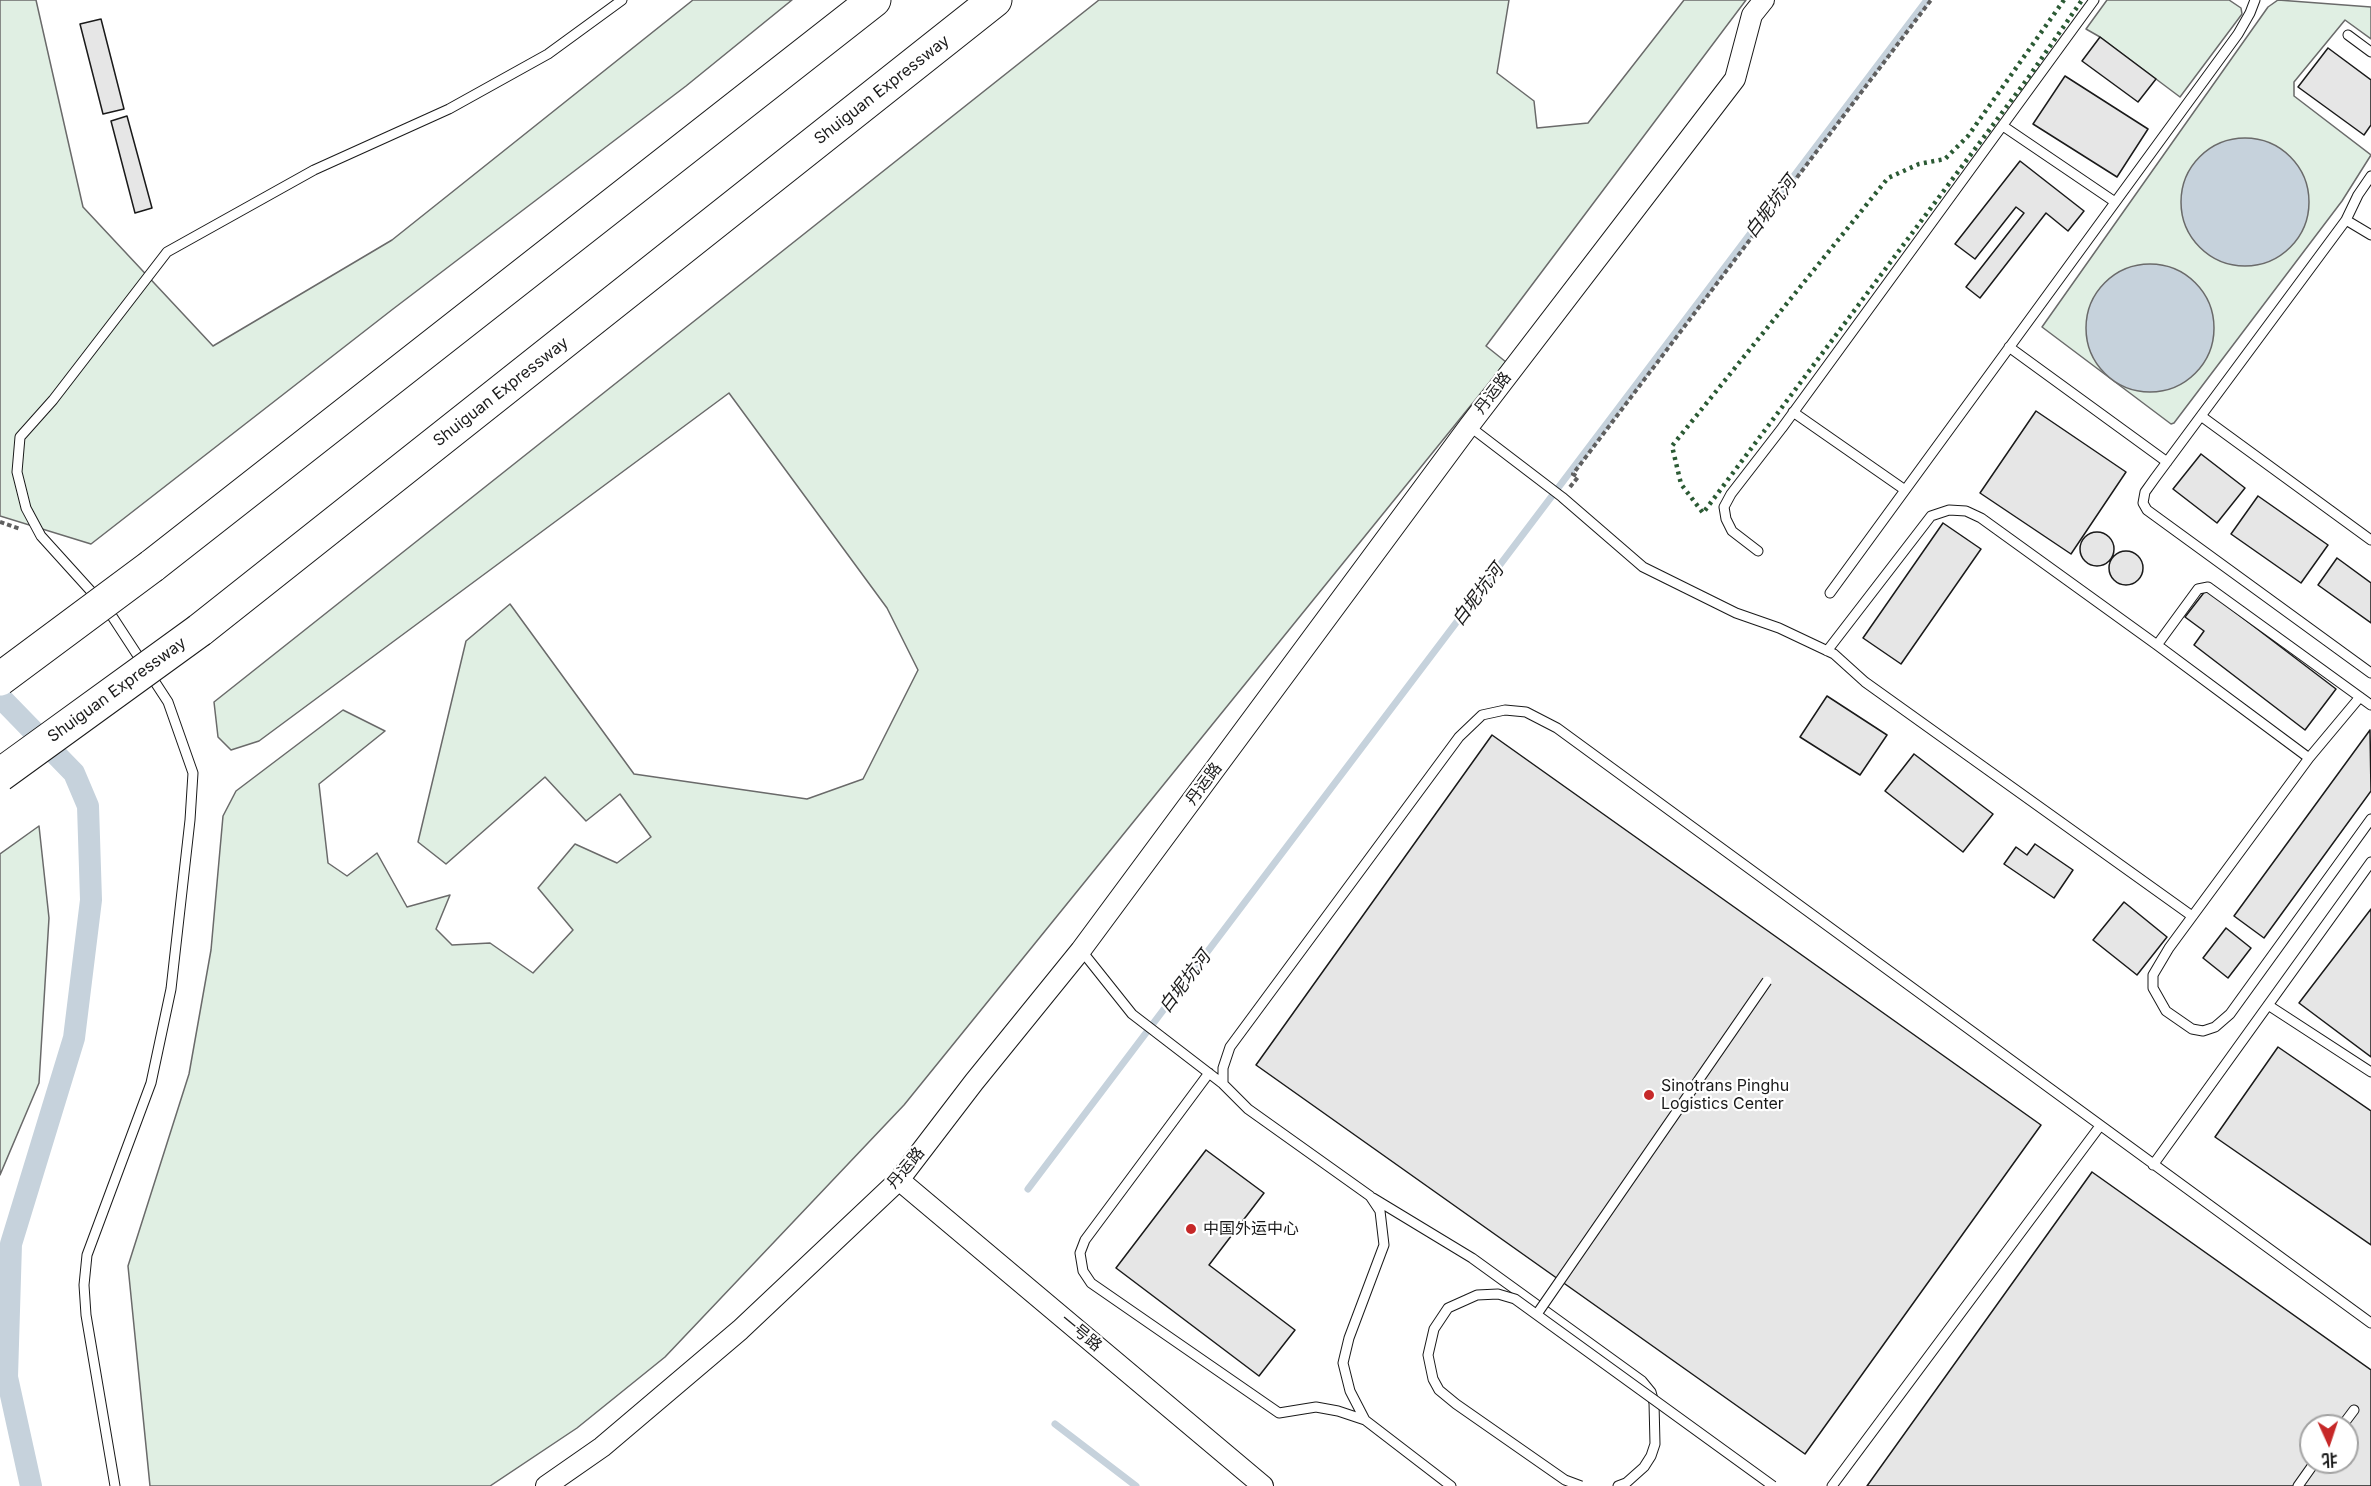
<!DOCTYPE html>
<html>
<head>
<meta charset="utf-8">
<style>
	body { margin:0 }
	#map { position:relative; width:2371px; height:1486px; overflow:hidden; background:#fff; font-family:Inter,"Noto Sans SC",sans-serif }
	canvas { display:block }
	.north { position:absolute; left:2299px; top:1414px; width:60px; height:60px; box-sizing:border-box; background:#fff; border:2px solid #a3a3a3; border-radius:50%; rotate:177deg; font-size:16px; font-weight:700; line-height:24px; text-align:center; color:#1a1a1a }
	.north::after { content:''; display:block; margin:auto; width:21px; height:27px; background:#c62828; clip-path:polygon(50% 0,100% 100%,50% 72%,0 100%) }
</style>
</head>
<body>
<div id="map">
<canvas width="2371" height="1486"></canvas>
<div class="north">北</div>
</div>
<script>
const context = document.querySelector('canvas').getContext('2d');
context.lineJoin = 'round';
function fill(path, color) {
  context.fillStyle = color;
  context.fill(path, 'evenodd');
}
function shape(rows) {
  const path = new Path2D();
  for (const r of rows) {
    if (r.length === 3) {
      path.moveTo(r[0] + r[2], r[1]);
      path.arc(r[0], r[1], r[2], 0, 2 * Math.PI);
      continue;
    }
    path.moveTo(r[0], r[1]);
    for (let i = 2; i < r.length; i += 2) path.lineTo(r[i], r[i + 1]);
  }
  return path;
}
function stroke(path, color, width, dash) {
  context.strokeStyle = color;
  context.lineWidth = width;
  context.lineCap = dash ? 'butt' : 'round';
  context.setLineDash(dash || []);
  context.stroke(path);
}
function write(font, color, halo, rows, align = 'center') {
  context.font = font + ' Inter,"Noto Sans SC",sans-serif';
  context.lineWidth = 4.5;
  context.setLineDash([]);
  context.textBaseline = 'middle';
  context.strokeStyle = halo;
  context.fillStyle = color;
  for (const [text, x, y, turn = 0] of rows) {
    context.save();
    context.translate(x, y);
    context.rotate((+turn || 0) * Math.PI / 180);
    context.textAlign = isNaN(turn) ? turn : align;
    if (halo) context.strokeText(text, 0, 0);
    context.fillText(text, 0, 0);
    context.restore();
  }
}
const green = shape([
	[0,0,36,0,83,207,213,346,392,240,693,0,792,0,686,86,393,309,91,544,0,516,0,0],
	[1099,0,1509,0,1497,73,1534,101,1537,128,1588,123,1684,0,1746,0,1486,346,1506,362,904,1105,665,1357,577,1428,490,1486,150,1486,128,1266,189,1074,211,950,223,816,236,791,343,710,385,731,319,784,328,863,347,876,377,853,407,907,450,895,436,929,452,945,490,943,533,973,573,930,538,888,575,844,617,863,651,837,620,794,586,821,545,777,446,864,418,842,466,641,510,604,634,774,807,799,863,779,918,670,887,608,729,393,259,741,231,750,218,737,214,702,1099,0],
	[2107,0,2229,0,2241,8,2242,14,2180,97,2100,37,2086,29,2107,0],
	[2278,0,2371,7,2371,39,2345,20,2294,82,2294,96,2371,155,2342,201,2174,423,2171,424,2042,327,2268,7,2278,0],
	[39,826,49,918,39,1083,0,1175,0,854,39,826]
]);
const water = shape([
	[2245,202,64],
	[2150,328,64]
]);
const stream = shape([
	[1028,1189,1927,0],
	[1055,1424,1136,1486]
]);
const canal = shape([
	[0,697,74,773,88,806,91,900,74,1038,11,1244,7,1377,31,1486]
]);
const building = shape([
	[101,19,124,109,103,114,80,24,101,19],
	[2100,37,2156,79,2138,102,2082,61,2100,37],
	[2328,48,2371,80,2371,125,2364,135,2298,87,2328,48],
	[2065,76,2148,129,2117,177,2033,124,2065,76],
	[127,116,152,208,135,213,111,121,127,116],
	[2020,161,2084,211,2068,231,2046,213,1980,298,1966,287,2024,213,2016,207,1975,259,1955,244,2020,161],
	[2036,411,2126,472,2071,554,1980,493,2036,411],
	[2201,454,2245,488,2217,523,2173,489,2201,454],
	[2258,496,2328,545,2301,583,2231,534,2258,496],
	[1943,523,1981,549,1901,664,1863,638,1943,523],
	[2097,549,17],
	[2126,568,17],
	[2337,558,2371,583,2371,623,2318,585,2337,558],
	[2206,590,2336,689,2305,730,2194,645,2204,631,2185,617,2206,590],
	[1827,696,1887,735,1860,775,1800,737,1827,696],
	[2370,730,2371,791,2264,938,2234,916,2370,730],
	[1492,735,2041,1125,1805,1454,1256,1065,1492,735],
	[1914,754,1993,814,1963,852,1885,791,1914,754],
	[2035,844,2073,870,2054,898,2004,864,2016,847,2027,855,2035,844],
	[2124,902,2167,937,2137,975,2093,940,2124,902],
	[2371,909,2371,1057,2299,1003,2371,909],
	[2226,928,2251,948,2228,978,2203,958,2226,928],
	[2278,1047,2371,1111,2371,1245,2215,1137,2278,1047],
	[1206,1150,1264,1193,1209,1265,1295,1330,1259,1376,1116,1268,1206,1150],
	[2092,1172,2371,1370,2371,1486,1867,1486,2092,1172],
	[2311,1426,2347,1426,2347,1462,2311,1462,2311,1426]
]);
const path = shape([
	[1570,487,1578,477,1573,474,1931,0],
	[0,522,20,529]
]);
const service = shape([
	[2348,35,2371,52],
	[2003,126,2115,202],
	[2346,220,2358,195,2371,176],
	[2371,235,2346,220,2155,478,2145,492,2143,503,2147,510,2371,673],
	[2009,347,2167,462],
	[1793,412,1905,490],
	[2201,416,2371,540],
	[1469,426,1562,497,1643,567,1736,613,1779,628,1834,654,1865,682,2192,916],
	[1758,551,1732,531,1726,519,1724,507,1731,494,1782,428,2094,0],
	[1830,593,2238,34,2250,13,2255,0],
	[2157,645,2198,589,2208,587,2371,705],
	[1827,651,1931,516,1949,510,1966,511,1981,518,2157,645,2309,758],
	[2360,697,2309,758,2169,948,2153,975,2153,988,2166,1011,2192,1029,2203,1031,2215,1027,2230,1014,2371,819],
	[1081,950,1132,1014,1223,1084],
	[2268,1005,2371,1072],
	[1209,1073,1085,1240,1080,1253,1083,1271,1091,1283,1279,1413,1316,1407,1338,1411,1365,1420],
	[2153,1165,2371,862],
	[1373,1198,1472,1258,1642,1381,1651,1392,1654,1403,1655,1444,1651,1456,1644,1467,1626,1483,1618,1486],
	[2342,1426,2354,1410],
	[115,1486,86,1315,84,1285,87,1255,151,1083,171,989,190,820,193,773,168,702,108,610,41,536,26,508,17,472,20,437,53,400,167,252,314,170,449,109,548,54,622,0],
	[1451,1486,1365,1420,1350,1391,1343,1363,1349,1338,1384,1245,1380,1211,1370,1196,1248,1109,1223,1084,1223,1068,1230,1047,1459,737,1482,715,1505,710,1526,712,1557,728,2371,1323],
	[1832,1486,2100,1126],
	[2298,1486,2315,1462]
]);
const minor = shape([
	[899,1180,1263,1486],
	[546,1486,602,1447,740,1330,899,1180,974,1082,1081,950,1469,426,1735,79,1752,15,1764,0]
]);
const motorway = shape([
	[152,566,874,0],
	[200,630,995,0]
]);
const serviceBridge = shape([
	[1537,1314,1767,981],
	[1581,1486,1565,1480,1456,1404,1439,1390,1433,1379,1428,1355,1434,1329,1448,1308,1477,1295,1498,1294,1515,1299,1773,1486]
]);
const motorwayBridge = shape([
	[0,679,152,566],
	[0,775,200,630]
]);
const hedge = shape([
	[2064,0,1968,136,1945,159,1919,164,1888,178,1672,446,1681,484,1703,513,2028,78,2082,0]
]);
const markers = [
	[1649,1095,6,"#c62828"],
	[1191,1229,6,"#c62828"]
];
const streetNames = [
	["Shuiguan Expressway",882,90,-38],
	["Shuiguan Expressway",501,392,-38],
	["丹运路",1493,393,-52],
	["Shuiguan Expressway",117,690,-36],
	["丹运路",1204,784,-53],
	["丹运路",906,1168,-50],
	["一号路",1081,1333,40]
];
const poiNames = [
	["Sinotrans Pinghu",1661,1086],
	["Logistics Center",1661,1104],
	["中国外运中心",1203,1229]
];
const waterNames = [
	["白坭坑河",1771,207,-53],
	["白坭坑河",1478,595,-53],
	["白坭坑河",1185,982,-53]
];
fill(green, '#e0efe3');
stroke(green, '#6a6a6a', 1.5);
fill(water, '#c6d2dc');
stroke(water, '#6a6a6a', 1.5);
stroke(stream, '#c6d2dc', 7);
stroke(canal, '#c6d2dc', 22);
fill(building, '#e6e6e6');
stroke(building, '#1a1a1a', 1.5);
stroke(service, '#1a1a1a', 11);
stroke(minor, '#1a1a1a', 22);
stroke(motorway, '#1a1a1a', 35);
stroke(path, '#5f5f5f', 4, [4.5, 3]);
stroke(service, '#fff', 9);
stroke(minor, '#fff', 20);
stroke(motorway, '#fff', 33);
stroke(serviceBridge, '#1a1a1a', 11, []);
stroke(motorwayBridge, '#1a1a1a', 35, []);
stroke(serviceBridge, '#fff', 9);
stroke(motorwayBridge, '#fff', 33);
stroke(hedge, '#2b5a34', 4.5, [3, 4.5]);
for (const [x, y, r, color] of markers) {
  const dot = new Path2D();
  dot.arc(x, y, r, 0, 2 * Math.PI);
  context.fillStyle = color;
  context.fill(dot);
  stroke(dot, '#fff', 2);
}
write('16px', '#1a1a1a', '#fff', streetNames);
write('16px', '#1a1a1a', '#fff', poiNames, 'left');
write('italic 18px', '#1a1a1a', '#fff', waterNames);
</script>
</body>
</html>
